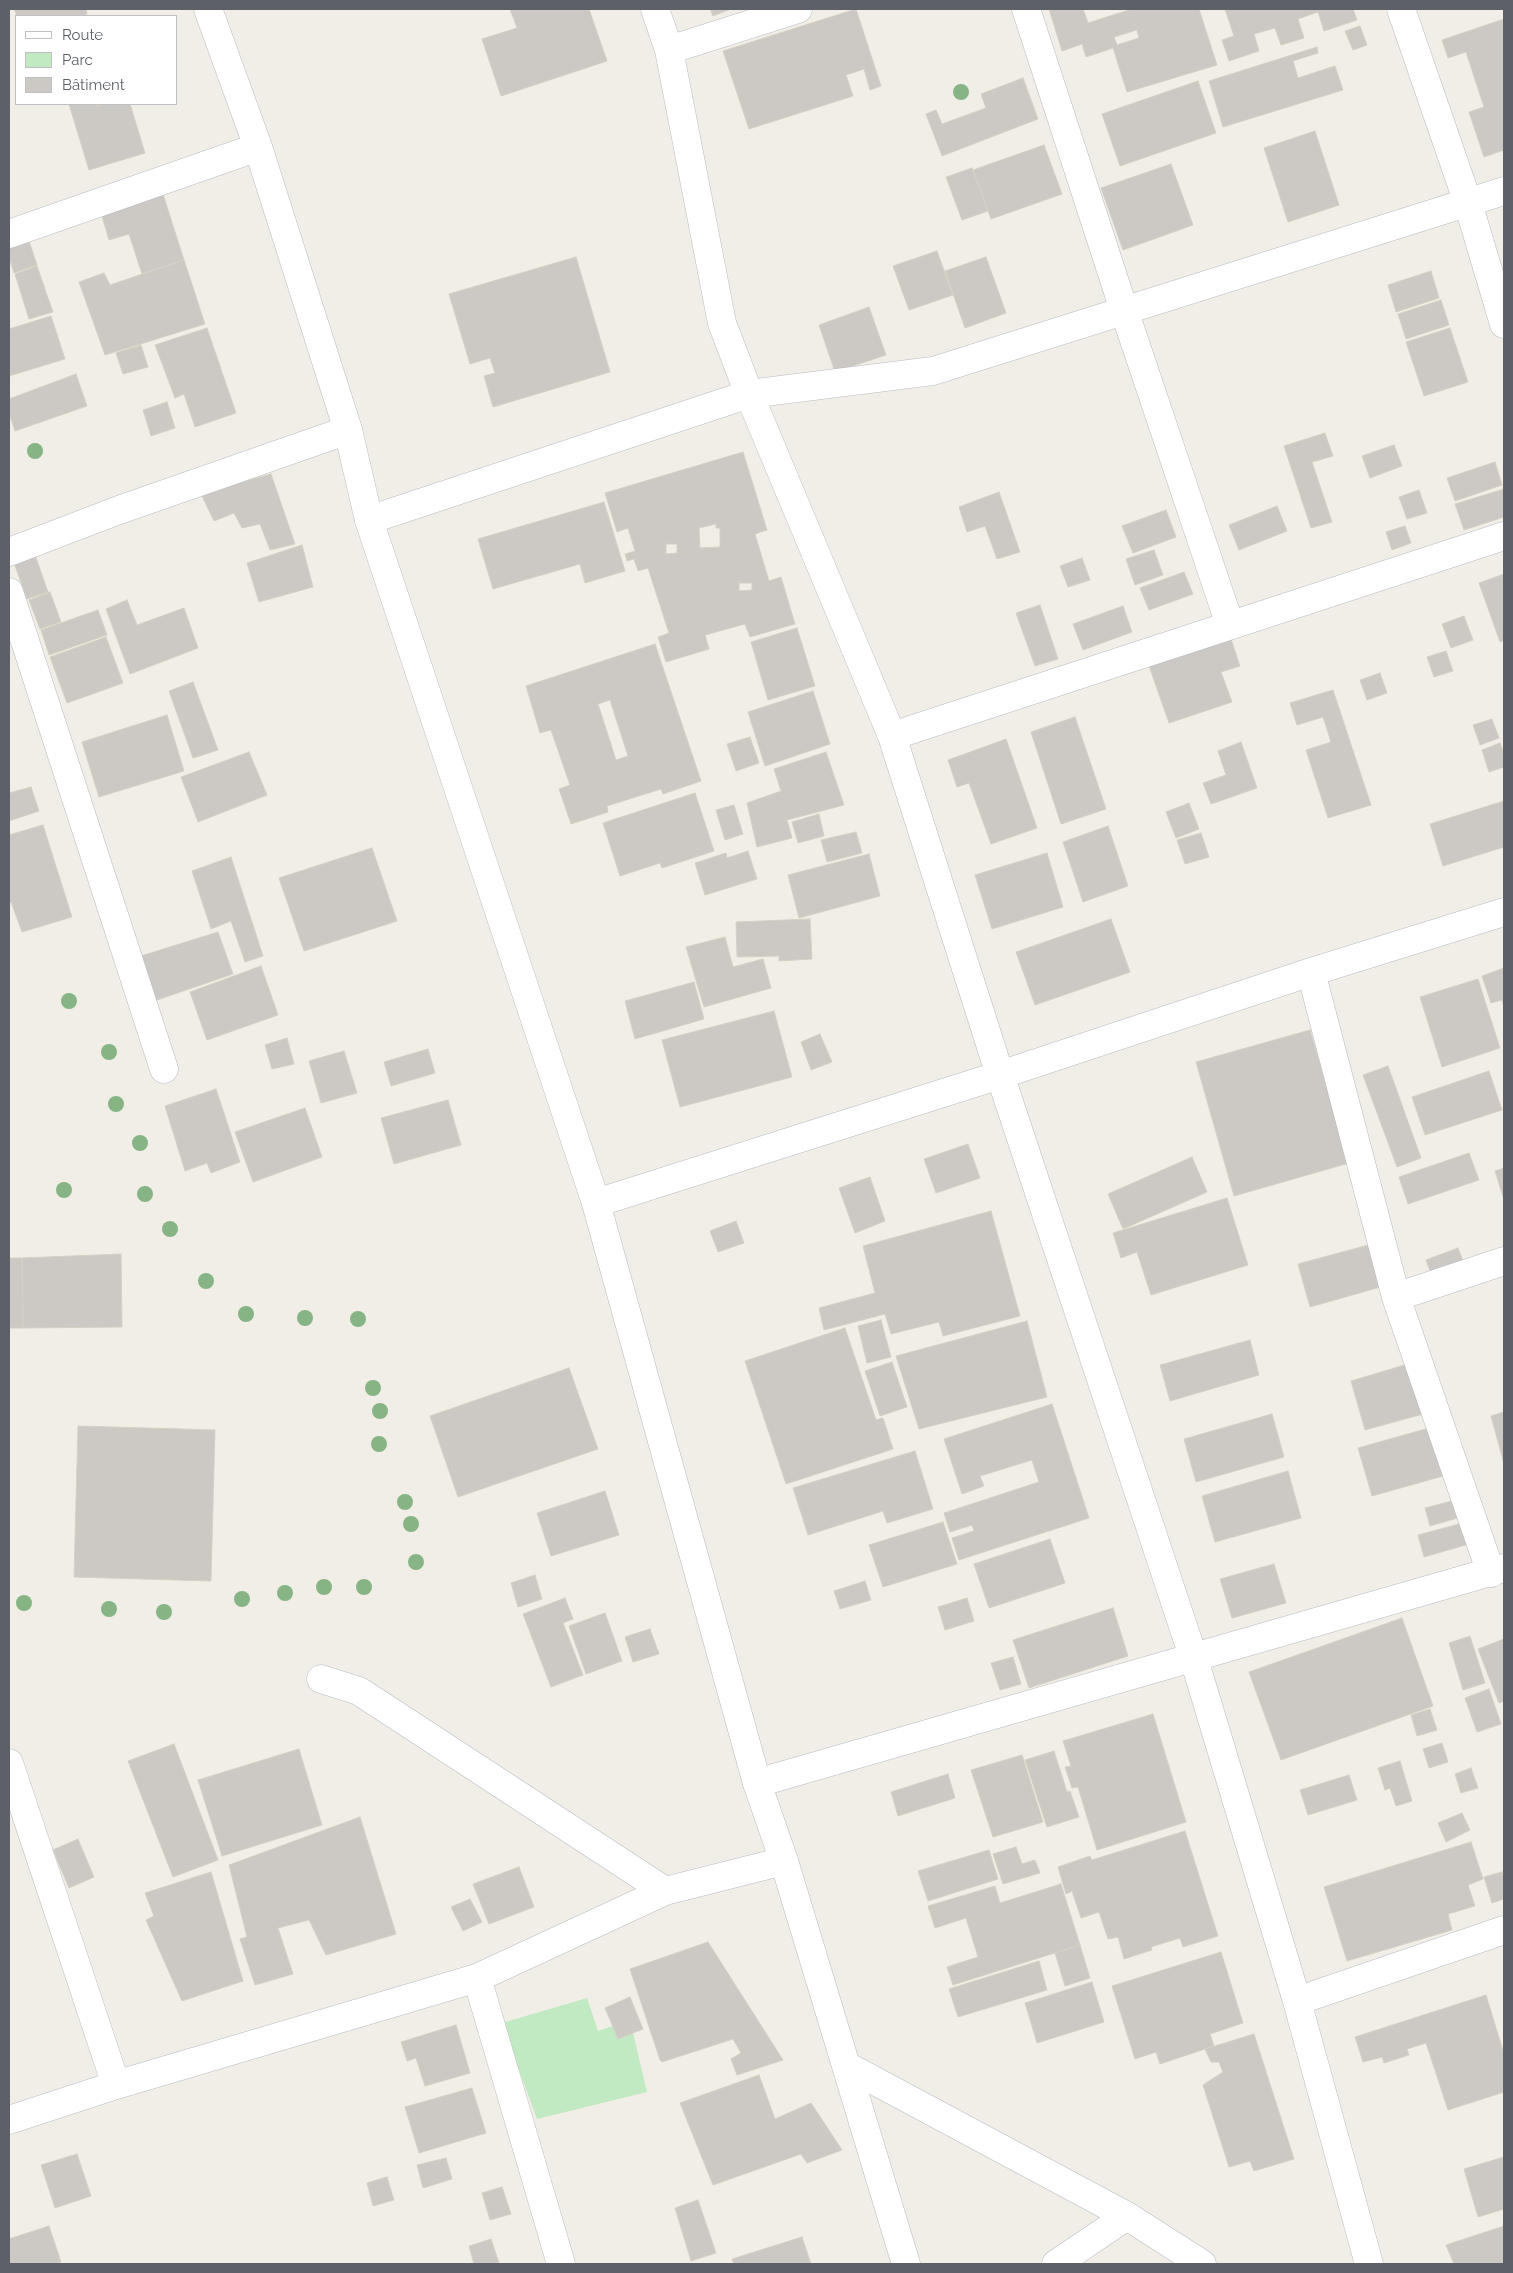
<!DOCTYPE html>
<html>
<head>
<meta charset="utf-8">
<style>
	body { margin:0 }
	#map { position:relative; width:1513px; height:2273px; overflow:hidden; background:#f0eee6; font-family:Raleway,sans-serif }
	canvas { display:block }
	.frame { position:absolute; inset:0; border:10px solid #5d6167; pointer-events:none }
	.legend { position:absolute; left:15px; top:15px; width:162px; height:90px; box-sizing:border-box; background:#fff; border:1px solid #bec0c2; margin:0; padding:6px 9px; list-style:none; font-size:15px; color:#5d6167 }
	.legend li { display:flex; align-items:center; gap:10px; height:25px }
	.legend b { width:25px; border:1px solid #bec0c2 }
</style>
</head>
<body>
<div id="map">
<canvas width="1513" height="2273"></canvas>
<div class="frame"></div>
<ul class="legend">
<li><b style="height:6px;background:#fff"></b>Route</li>
<li><b style="height:14px;background:#c1e9c2"></b>Parc</li>
<li><b style="height:14px;background:#ccc8c3"></b>Bâtiment</li>
</ul>
</div>
<script>
const context = document.querySelector('canvas').getContext('2d');
context.lineJoin = 'round';
function fill(path, color) {
  context.fillStyle = color;
  context.fill(path, 'evenodd');
}
function shape(rows) {
  const path = new Path2D();
  for (const r of rows) {
    path.moveTo(r[0], r[1]);
    for (let i = 2; i < r.length; i += 2) path.lineTo(r[i], r[i + 1]);
  }
  return path;
}
function stroke(path, color, width, dash) {
  context.strokeStyle = color;
  context.lineWidth = width;
  context.lineCap = dash ? 'butt' : 'round';
  context.setLineDash(dash || []);
  context.stroke(path);
}
const green = shape([
	[587,1998,598,2031,630,2020,647,2092,537,2119,502,2023]
]);
const building = shape([
	[14,9,86,9,87,14,81,16,17,16,14,9],
	[510,9,589,9,607,61,501,96,482,39,517,28,510,9],
	[710,9,731,9,713,16,710,9],
	[856,9,881,86,870,90,864,69,846,75,853,96,749,129,723,51,856,9],
	[1049,9,1083,9,1088,23,1132,9,1199,9,1217,65,1127,92,1113,48,1086,57,1082,44,1062,51,1049,9],
	[1137,30,1139,38,1117,45,1114,37,1137,30],
	[1225,9,1353,9,1357,20,1324,31,1318,12,1298,19,1304,38,1281,45,1275,28,1254,34,1259,51,1229,61,1222,40,1234,36,1225,9],
	[1504,19,1504,150,1484,157,1469,112,1484,107,1466,52,1448,58,1442,40,1504,19],
	[1360,26,1367,45,1353,50,1345,31,1360,26],
	[1317,47,1318,53,1293,61,1298,78,1335,66,1343,90,1223,127,1209,81,1317,47],
	[1023,78,1038,119,942,156,926,114,936,110,942,124,986,108,981,94,1023,78],
	[1198,81,1216,133,1120,166,1102,114,1198,81],
	[69,104,96,104,97,106,105,104,130,104,145,153,89,170,69,104],
	[1315,131,1339,205,1288,222,1264,148,1315,131],
	[1044,145,1062,194,991,219,973,170,1044,145],
	[1171,164,1193,225,1123,250,1101,188,1171,164],
	[972,168,988,211,962,220,946,177,972,168],
	[161,188,184,260,142,274,129,234,109,240,100,209,161,188],
	[26,232,37,265,14,273,9,257,9,238,26,232],
	[937,251,953,295,909,310,893,266,937,251],
	[576,257,610,372,493,407,484,376,495,373,490,358,470,364,449,294,576,257],
	[986,257,1006,313,965,328,945,271,986,257],
	[184,260,205,324,105,355,79,282,104,273,110,285,184,260],
	[37,266,53,312,29,319,15,274,37,266],
	[1431,271,1439,298,1396,312,1388,285,1431,271],
	[1441,300,1449,325,1406,339,1398,314,1441,300],
	[869,307,886,355,835,372,819,325,869,307],
	[51,316,65,359,9,376,9,329,51,316],
	[207,328,236,413,195,427,184,394,175,398,155,345,207,328],
	[1450,328,1468,382,1424,396,1406,342,1450,328],
	[141,345,148,367,123,374,116,353,141,345],
	[76,374,87,406,15,431,9,413,9,399,76,374],
	[167,402,175,428,151,436,143,410,167,402],
	[1325,433,1333,456,1312,462,1332,522,1311,528,1284,446,1325,433],
	[1394,445,1402,466,1370,478,1362,456,1394,445],
	[743,452,767,530,755,534,769,581,781,577,795,624,750,637,745,624,705,635,709,649,666,662,658,637,669,633,648,568,638,571,634,559,627,561,625,554,635,551,628,528,617,532,605,493,743,452],
	[716,524,716,528,720,528,720,547,700,548,699,528,716,524],
	[666,544,677,544,677,553,666,554,666,544],
	[739,583,752,583,752,590,739,591,739,583],
	[1495,462,1502,485,1455,501,1447,478,1495,462],
	[271,474,295,544,270,550,260,524,242,528,234,513,214,521,201,494,271,474],
	[1504,489,1504,517,1464,530,1455,504,1504,489],
	[1419,490,1427,513,1407,519,1399,497,1419,490],
	[999,492,1020,552,997,559,985,526,967,532,959,507,999,492],
	[604,502,625,571,585,583,580,564,493,589,478,539,604,502],
	[1277,506,1287,531,1239,550,1229,525,1277,506],
	[1166,510,1176,537,1133,553,1122,526,1166,510],
	[1405,526,1411,543,1392,550,1386,532,1405,526],
	[302,545,313,587,259,602,247,563,302,545],
	[1154,550,1163,575,1135,585,1126,559,1154,550],
	[35,555,48,592,27,599,14,563,35,555],
	[1082,558,1090,580,1068,587,1060,566,1082,558],
	[1184,572,1193,594,1149,610,1140,588,1184,572],
	[1504,574,1504,640,1500,642,1479,583,1504,574],
	[50,592,61,622,40,629,29,600,50,592],
	[127,600,137,625,184,608,198,648,130,674,106,609,127,600],
	[1040,605,1058,659,1035,666,1016,613,1040,605],
	[1123,606,1132,632,1083,650,1073,624,1123,606],
	[98,610,107,635,49,655,41,630,98,610],
	[1464,616,1473,640,1451,648,1442,624,1464,616],
	[797,628,815,686,768,700,751,642,797,628],
	[1230,636,1240,666,1221,672,1232,702,1169,723,1148,663,1230,636],
	[106,637,123,683,67,703,50,657,106,637],
	[655,644,701,781,663,794,661,789,607,806,608,812,571,824,559,789,570,785,551,730,540,733,526,686,655,644],
	[610,700,628,756,616,760,598,704,610,700],
	[1446,651,1453,671,1434,677,1427,657,1446,651],
	[1380,673,1387,693,1367,700,1360,680,1380,673],
	[193,682,218,750,193,758,169,691,193,682],
	[1333,690,1371,805,1328,818,1306,750,1331,742,1323,717,1297,725,1290,703,1333,690],
	[813,691,830,744,765,766,748,712,813,691],
	[167,715,184,771,99,797,82,742,167,715],
	[1075,717,1106,809,1061,824,1031,732,1075,717],
	[1492,719,1499,738,1480,745,1473,725,1492,719],
	[750,737,759,763,736,771,727,744,750,737],
	[1006,739,1037,828,991,844,969,783,957,787,948,760,1006,739],
	[1241,742,1257,788,1211,804,1203,783,1226,775,1218,751,1241,742],
	[1500,743,1504,754,1504,767,1489,772,1482,750,1500,743],
	[249,752,267,795,198,822,181,777,249,752],
	[826,752,844,805,787,820,792,838,757,847,747,803,781,791,774,769,826,752],
	[31,787,39,811,9,821,9,793,31,787],
	[695,793,714,851,662,868,660,863,620,876,603,823,695,793],
	[1504,801,1504,847,1443,866,1430,824,1504,801],
	[1189,803,1199,829,1176,838,1166,812,1189,803],
	[734,805,743,834,725,840,716,810,734,805],
	[819,814,824,836,798,843,792,822,819,814],
	[43,825,72,917,22,932,11,902,9,903,9,835,43,825],
	[1108,826,1128,886,1083,902,1063,842,1108,826],
	[856,832,862,853,827,862,821,840,856,832],
	[1201,833,1209,857,1185,864,1177,840,1201,833],
	[372,848,397,921,304,951,279,878,372,848],
	[748,851,757,879,705,895,695,863,726,853,727,858,748,851],
	[1047,853,1063,907,992,929,975,875,1047,853],
	[869,854,880,896,799,918,788,875,869,854],
	[231,857,263,956,245,962,231,921,211,929,192,871,231,857],
	[810,919,812,959,779,961,779,956,737,957,736,922,810,919],
	[1111,919,1130,972,1035,1005,1016,952,1111,919],
	[218,932,233,974,154,1001,141,956,218,932],
	[725,937,733,967,763,959,771,988,704,1007,686,947,725,937],
	[261,966,278,1015,207,1040,190,992,261,966],
	[1504,968,1504,1008,1502,1000,1491,1003,1482,976,1504,968],
	[1478,979,1500,1048,1442,1067,1420,997,1478,979],
	[694,982,704,1019,635,1039,625,1001,694,982],
	[774,1011,792,1077,680,1107,662,1040,774,1011],
	[1310,1030,1349,1163,1234,1196,1196,1062,1310,1030],
	[820,1034,832,1062,811,1070,801,1042,820,1034],
	[287,1038,294,1064,272,1069,265,1045,287,1038],
	[428,1049,435,1073,391,1086,384,1062,428,1049],
	[344,1051,357,1093,321,1103,309,1061,344,1051],
	[1388,1066,1421,1158,1397,1167,1363,1075,1388,1066],
	[1489,1071,1502,1110,1425,1135,1412,1097,1489,1071],
	[216,1089,240,1162,211,1173,207,1163,185,1171,165,1106,216,1089],
	[448,1100,461,1145,394,1164,381,1118,448,1100],
	[305,1108,322,1157,253,1182,235,1132,305,1108],
	[968,1144,980,1178,936,1193,924,1159,968,1144],
	[1469,1153,1479,1180,1408,1204,1399,1177,1469,1153],
	[1192,1157,1207,1192,1123,1229,1108,1194,1192,1157],
	[1504,1168,1504,1200,1495,1171,1504,1168],
	[870,1177,885,1221,855,1233,839,1188,870,1177],
	[1227,1198,1248,1265,1151,1295,1137,1252,1121,1258,1113,1233,1227,1198],
	[991,1211,1020,1316,943,1336,939,1322,891,1334,885,1314,824,1330,819,1308,875,1293,863,1246,991,1211],
	[736,1221,744,1243,718,1252,710,1231,736,1221],
	[1372,1244,1384,1286,1310,1307,1298,1264,1372,1244],
	[1458,1248,1464,1264,1432,1276,1426,1260,1458,1248],
	[121,1254,122,1327,23,1328,22,1258,121,1254],
	[9,1258,22,1258,23,1328,9,1328,9,1258],
	[881,1320,891,1357,867,1363,858,1326,881,1320],
	[1027,1321,1047,1397,919,1429,896,1356,1027,1321],
	[845,1328,876,1420,883,1418,893,1449,786,1484,745,1361,845,1328],
	[1250,1340,1259,1375,1170,1401,1160,1365,1250,1340],
	[892,1362,907,1407,880,1416,865,1371,892,1362],
	[1408,1364,1423,1414,1365,1430,1351,1381,1408,1364],
	[569,1368,598,1449,458,1497,430,1416,569,1368],
	[1052,1404,1089,1518,959,1560,952,1538,974,1531,972,1525,950,1532,944,1513,1039,1482,1032,1460,980,1476,984,1486,962,1494,944,1439,1052,1404],
	[1504,1412,1504,1464,1491,1416,1504,1412],
	[1272,1414,1284,1457,1196,1482,1184,1439,1272,1414],
	[78,1426,215,1430,211,1581,74,1577,78,1426],
	[1429,1428,1443,1476,1372,1496,1358,1448,1429,1428],
	[915,1451,933,1509,887,1523,883,1511,808,1535,793,1488,915,1451],
	[1288,1471,1301,1518,1215,1542,1202,1496,1288,1471],
	[605,1491,619,1535,551,1556,537,1513,605,1491],
	[1456,1500,1461,1517,1430,1526,1425,1508,1456,1500],
	[943,1522,957,1564,883,1587,869,1545,943,1522],
	[1463,1523,1469,1544,1424,1557,1418,1535,1463,1523],
	[1050,1539,1065,1583,989,1608,974,1564,1050,1539],
	[1274,1564,1286,1603,1232,1618,1220,1579,1274,1564],
	[535,1575,542,1599,518,1607,511,1583,535,1575],
	[865,1581,871,1600,840,1609,834,1591,865,1581],
	[565,1598,573,1619,563,1623,583,1675,551,1687,523,1614,565,1598],
	[967,1598,974,1621,945,1630,938,1607,967,1598],
	[1113,1608,1128,1656,1029,1688,1013,1640,1113,1608],
	[605,1613,622,1661,586,1674,569,1626,605,1613],
	[1402,1618,1433,1706,1281,1760,1249,1672,1402,1618],
	[650,1629,659,1654,633,1662,625,1637,650,1629],
	[1470,1636,1485,1683,1463,1690,1449,1643,1470,1636],
	[1504,1639,1504,1701,1499,1703,1478,1649,1504,1639],
	[1013,1657,1021,1684,1000,1690,991,1663,1013,1657],
	[1489,1689,1501,1724,1477,1732,1465,1698,1489,1689],
	[1430,1709,1437,1730,1417,1736,1411,1715,1430,1709],
	[1153,1714,1186,1822,1097,1850,1078,1787,1072,1788,1065,1767,1071,1766,1063,1741,1153,1714],
	[1442,1743,1448,1762,1429,1768,1423,1749,1442,1743],
	[174,1744,218,1860,173,1877,128,1761,174,1744],
	[299,1749,322,1825,222,1856,198,1780,299,1749],
	[1054,1751,1067,1792,1070,1791,1079,1817,1047,1827,1025,1760,1054,1751],
	[1022,1755,1043,1822,993,1837,971,1770,1022,1755],
	[1400,1761,1412,1801,1396,1806,1390,1788,1385,1790,1378,1768,1400,1761],
	[1471,1768,1478,1788,1461,1793,1455,1774,1471,1768],
	[948,1774,955,1798,898,1816,891,1792,948,1774],
	[1349,1775,1357,1800,1308,1815,1300,1790,1349,1775],
	[1462,1813,1470,1830,1446,1842,1438,1823,1462,1813],
	[360,1817,396,1934,326,1955,309,1920,278,1928,293,1974,255,1985,240,1939,247,1937,229,1865,360,1817],
	[1185,1831,1218,1936,1183,1947,1180,1938,1151,1947,1152,1950,1124,1959,1118,1937,1108,1939,1099,1912,1081,1918,1072,1891,1066,1894,1058,1867,1090,1856,1092,1860,1185,1831],
	[78,1839,94,1877,69,1888,53,1850,78,1839],
	[1471,1842,1483,1879,1468,1885,1475,1906,1448,1914,1452,1930,1347,1961,1324,1887,1471,1842],
	[1016,1847,1022,1864,1035,1860,1040,1873,1003,1884,993,1854,1016,1847],
	[989,1850,998,1879,928,1901,918,1871,989,1850],
	[519,1867,534,1907,489,1924,473,1884,519,1867],
	[211,1872,243,1981,182,2001,146,1920,154,1916,145,1893,211,1872],
	[1502,1872,1504,1881,1504,1899,1492,1903,1484,1877,1502,1872],
	[1061,1884,1080,1945,953,1985,947,1967,978,1957,966,1918,935,1928,928,1906,995,1886,1000,1903,1061,1884],
	[470,1899,482,1922,463,1931,451,1907,470,1899],
	[708,1942,783,2060,737,2075,731,2059,741,2053,733,2039,662,2062,660,2060,630,1969,708,1942],
	[1080,1945,1090,1978,1065,1986,1055,1953,1080,1945],
	[1221,1952,1243,2023,1210,2034,1214,2046,1160,2064,1156,2052,1135,2059,1112,1986,1221,1952],
	[1039,1961,1047,1990,958,2017,949,1989,1039,1961],
	[1092,1982,1104,2022,1037,2043,1025,2003,1092,1982],
	[1486,1995,1504,2054,1504,2092,1448,2110,1426,2043,1407,2049,1409,2055,1384,2063,1382,2057,1363,2062,1355,2037,1486,1995],
	[630,1997,643,2029,618,2039,605,2008,630,1997],
	[456,2025,470,2073,425,2086,416,2058,407,2061,401,2042,456,2025],
	[1254,2034,1294,2159,1254,2171,1250,2161,1229,2167,1203,2085,1223,2072,1219,2062,1211,2062,1205,2049,1254,2034],
	[759,2075,775,2119,811,2103,842,2150,807,2163,801,2154,713,2185,680,2103,759,2075],
	[472,2088,486,2133,419,2153,405,2107,472,2088],
	[77,2154,91,2196,55,2208,41,2165,77,2154],
	[1504,2157,1504,2209,1478,2217,1464,2169,1504,2157],
	[446,2158,452,2179,423,2188,417,2165,446,2158],
	[387,2177,394,2200,373,2206,367,2183,387,2177],
	[502,2187,511,2214,490,2220,482,2193,502,2187],
	[698,2200,716,2253,691,2261,675,2208,698,2200],
	[49,2226,61,2262,54,2264,9,2264,9,2239,49,2226],
	[1504,2226,1504,2264,1454,2264,1446,2245,1504,2226],
	[802,2237,811,2264,734,2264,732,2259,802,2237],
	[491,2239,499,2263,474,2264,469,2246,491,2239]
]);
const street = shape([
	[655,9,669,50,722,323,749,394,892,736,1000,1075,1194,1659,1297,2001,1369,2264],
	[1026,9,1124,310,1230,625],
	[1401,9,1468,203,1504,324],
	[669,50,798,9],
	[9,234,258,147],
	[369,520,749,394,933,371,1504,191],
	[9,552,119,510,348,430],
	[9,592,164,1069],
	[892,736,1504,536],
	[1311,972,1396,1297,1491,1573],
	[596,1203,1000,1075,1311,972,1504,912],
	[1396,1297,1504,1261],
	[321,1679,359,1691,665,1891],
	[9,1763,116,2085],
	[757,1783,1504,1568],
	[477,1978,561,2264],
	[1297,2001,1504,1930],
	[847,2066,1127,2216,1202,2264],
	[9,2120,116,2085,477,1978,665,1891,784,1861],
	[1056,2264,1127,2216]
]);
const secondary = shape([
	[208,9,258,147,348,430,369,520,596,1203,757,1783,784,1861,906,2264]
]);
const trees = [
	[961,92],
	[35,451],
	[69,1001],
	[109,1052],
	[116,1104],
	[140,1143],
	[64,1190],
	[145,1194],
	[170,1229],
	[206,1281],
	[246,1314],
	[305,1318],
	[358,1319],
	[373,1388],
	[380,1411],
	[379,1444],
	[405,1502],
	[411,1524],
	[416,1562],
	[324,1587],
	[364,1587],
	[285,1593],
	[242,1599],
	[24,1603],
	[109,1609],
	[164,1612]
];
fill(green, '#c1e9c2');
fill(building, '#ccc8c3');
stroke(building, '#d6d0c3', 1);
stroke(street, '#b8bbc0', 29);
stroke(secondary, '#b9bcc2', 29);
stroke(street, '#fff', 28);
stroke(secondary, '#fff', 28);
context.fillStyle = '#86b485';
for (const [x, y] of trees) {
  context.beginPath();
  context.arc(x, y, 8, 0, 2 * Math.PI);
  context.fill();
}
</script>
</body>
</html>
